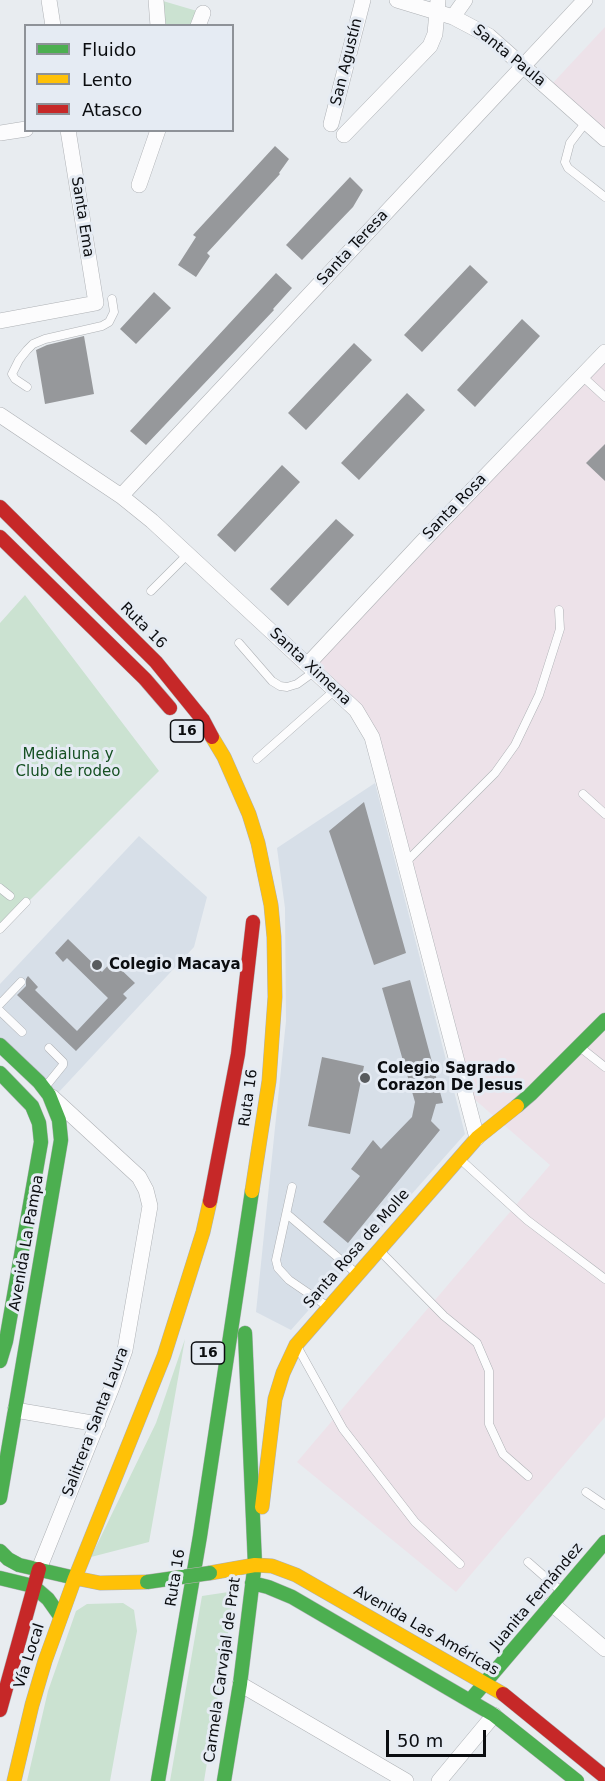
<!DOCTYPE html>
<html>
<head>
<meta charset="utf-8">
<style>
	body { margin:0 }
	#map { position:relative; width:605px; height:1781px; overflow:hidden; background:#e8ecf0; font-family:"DejaVu Sans",sans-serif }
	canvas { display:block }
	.legend { position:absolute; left:24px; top:24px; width:210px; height:108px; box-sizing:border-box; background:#e5ebf3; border:2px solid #8e9298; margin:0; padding:8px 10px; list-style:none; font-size:18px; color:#0b0d10 }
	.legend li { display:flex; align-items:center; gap:12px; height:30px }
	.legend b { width:30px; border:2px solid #8e9298 }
	.scale { position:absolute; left:386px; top:1730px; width:100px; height:27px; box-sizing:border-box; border:3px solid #0b0d10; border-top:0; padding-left:8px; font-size:18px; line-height:21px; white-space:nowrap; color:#0b0d10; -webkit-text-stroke:4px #e5ebf3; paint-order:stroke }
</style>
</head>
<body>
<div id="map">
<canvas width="605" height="1781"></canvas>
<ul class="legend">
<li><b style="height:8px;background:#4caf50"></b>Fluido</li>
<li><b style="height:8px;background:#ffc107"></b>Lento</li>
<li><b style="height:8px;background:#c62828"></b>Atasco</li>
</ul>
<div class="scale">50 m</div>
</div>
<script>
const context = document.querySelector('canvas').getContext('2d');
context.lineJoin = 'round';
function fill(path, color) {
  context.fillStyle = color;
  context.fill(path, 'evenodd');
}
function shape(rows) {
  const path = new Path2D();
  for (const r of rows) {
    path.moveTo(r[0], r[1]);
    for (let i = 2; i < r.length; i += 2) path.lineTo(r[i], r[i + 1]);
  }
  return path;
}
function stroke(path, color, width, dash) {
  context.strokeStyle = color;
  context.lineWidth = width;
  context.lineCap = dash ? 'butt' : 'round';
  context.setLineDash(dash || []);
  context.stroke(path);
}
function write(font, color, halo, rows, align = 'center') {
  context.font = font + ' "DejaVu Sans",sans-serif';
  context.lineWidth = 6;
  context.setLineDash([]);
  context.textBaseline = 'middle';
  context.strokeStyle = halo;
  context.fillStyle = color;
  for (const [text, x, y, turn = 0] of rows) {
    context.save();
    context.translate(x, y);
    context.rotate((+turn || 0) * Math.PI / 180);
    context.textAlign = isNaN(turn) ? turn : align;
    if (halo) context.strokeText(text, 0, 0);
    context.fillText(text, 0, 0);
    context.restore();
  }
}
const built = shape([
	[375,783,465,1134,291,1330,256,1312,286,1021,285,908,277,848],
	[139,836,207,897,194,947,58,1093,0,1038,0,984]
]);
const industrial = shape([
	[605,27,605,135,551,85],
	[605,354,605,1417,456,1592,297,1462,550,1165,473,1098,366,721,349,695,316,660]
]);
const green = shape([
	[163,1,197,11,192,25,165,25],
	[25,595,159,771,0,930,0,623],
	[185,1339,149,1542,91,1557,156,1423],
	[235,1591,204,1781,170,1781,202,1596],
	[123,1603,134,1610,137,1631,110,1781,27,1781,48,1691,76,1611,87,1604]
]);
const building = shape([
	[275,146,289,159,279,173,280,174,207,253,210,256,196,277,178,265,196,237,193,235],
	[350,177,363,190,353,207,302,260,286,245],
	[470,265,488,282,422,352,404,335],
	[276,273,292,288,273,309,274,310,146,445,130,431],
	[154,292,171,308,136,344,120,329],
	[522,319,540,336,475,407,457,390],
	[84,336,94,394,45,404,36,350,47,345],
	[354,343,372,360,306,430,288,413],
	[407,393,425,410,359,480,341,463],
	[605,444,605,481,586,463],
	[282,465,300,482,235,552,217,535],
	[336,519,354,535,288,606,270,589],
	[364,802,406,953,374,965,329,831],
	[68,939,102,972,112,961,135,983,123,994,127,998,76,1051,17,995,26,986,26,979,28,976,38,987,35,990,77,1031,108,998,67,958,63,962,55,953],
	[410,980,443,1103,436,1104,431,1121,440,1130,348,1243,323,1222,360,1176,351,1169,373,1140,381,1149,412,1117,415,1102,382,988],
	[322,1057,364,1066,350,1134,308,1126]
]);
const lane = shape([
	[586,122,570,143,565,162,568,168,605,197],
	[582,376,605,397],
	[27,387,15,379,12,374,19,360,27,350,33,344,45,339,102,326,109,322,114,312,112,299],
	[151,591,188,554],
	[239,643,272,681,280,686,287,687,297,684,315,671],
	[257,759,335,690],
	[583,794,605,814],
	[406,862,495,773,515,745,539,695,560,629,559,610],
	[0,888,10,896],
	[0,929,26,902],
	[0,1004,21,982],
	[0,1011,22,1032],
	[581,1048,605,1067],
	[46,1086,63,1065,63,1062,49,1048],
	[461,1160,527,1220,605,1279],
	[292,1187,276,1260,278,1268,289,1280,327,1306],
	[287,1214,356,1273],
	[380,1251,444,1316,477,1343,489,1371,489,1424,503,1454,528,1476],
	[298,1348,343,1429,415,1522,460,1564],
	[586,1492,605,1505],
	[528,1562,561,1591]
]);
const street = shape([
	[49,0,53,26],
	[156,0,158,26],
	[397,0,453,17,489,36,605,139],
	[453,17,465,0],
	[198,26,203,13],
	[331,124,363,0],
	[0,133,26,129],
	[344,135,430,46,435,34,438,0],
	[139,185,158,130],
	[0,321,96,303,68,130],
	[0,415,121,496,152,521,356,710,372,737,380,767,477,1138],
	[121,496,585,0],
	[308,664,423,541,605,352],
	[15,1410,98,1424],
	[39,1569,112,1387,125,1350,150,1206,146,1190,139,1177,52,1097],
	[552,1604,605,1649],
	[240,1684,406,1781],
	[439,1781,494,1715]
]);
const fast = shape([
	[0,1045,39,1082,49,1095,59,1120,61,1140,0,1498],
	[0,1073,32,1106,39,1123,41,1142,6,1341,0,1361],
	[517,1106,531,1094,605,1020],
	[245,1333,255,1565],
	[0,1551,8,1559,19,1565,75,1578],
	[0,1578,33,1586,48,1599,60,1616],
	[252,1583,268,1587,292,1597,494,1715,577,1781],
	[472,1698,605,1542],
	[158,1781,200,1536,252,1191],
	[224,1781,240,1684,254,1570]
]);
const slow = shape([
	[212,737,224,757,249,814,258,843,271,905,274,937,275,997,269,1081,252,1191],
	[262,1507,275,1399,283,1373,296,1345,477,1138,517,1106],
	[210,1573,255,1565,272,1566,296,1575,503,1694],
	[75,1578,164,1356,203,1232,210,1201],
	[14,1781,32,1705,45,1661,75,1578,100,1583,147,1582]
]);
const jam = shape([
	[0,507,156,662,203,720,212,737],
	[0,537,145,679,170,708],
	[210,1201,238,1054,253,922],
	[503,1694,605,1777],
	[0,1710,39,1569]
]);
const fastBridge = shape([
	[147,1582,210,1573]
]);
const markers = [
	[97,965,6,"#585b5e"],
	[365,1078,6,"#585b5e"]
];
const shields = [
	[187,731,33],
	[208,1353,33]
];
const shieldNames = [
	["16",187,731],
	["16",208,1353]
];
const streetNames = [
	["Santa Paula",509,56,39],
	["San Agustín",347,62,-76],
	["Santa Ema",82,217,81],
	["Santa Teresa",353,248,-47],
	["Santa Rosa",455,507,-46],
	["Ruta 16",143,626,45],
	["Santa Ximena",310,667,43],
	["Ruta 16",249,1098,-82],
	["Avenida La Pampa",27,1243,-80],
	["Santa Rosa de Molle",357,1249,-49],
	["Salitrera Santa Laura",96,1422,-69],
	["Ruta 16",176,1578,-81],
	["Juanita Fernández",537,1597,-50],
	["Avenida Las Américas",426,1631,30],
	["Vía Local",30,1656,-72],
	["Carmela Carvajal de Prat",223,1670,-82]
];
const parkNames = [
	["Medialuna y",68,755],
	["Club de rodeo",68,772]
];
const poiNames = [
	["Colegio Macaya",109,965],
	["Colegio Sagrado",377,1069],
	["Corazon De Jesus",377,1086]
];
fill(built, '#d7dfe8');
fill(industrial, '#ede2e9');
fill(green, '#cbe2d1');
fill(building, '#96989b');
stroke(lane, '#aeb1b5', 9);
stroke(street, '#aeb1b5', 16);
stroke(fast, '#aeb1b5', 15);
stroke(slow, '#aeb1b5', 15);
stroke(jam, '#aeb1b5', 15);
stroke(lane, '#fcfcfd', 8);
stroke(street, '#fcfcfd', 15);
stroke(fast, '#4caf50', 14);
stroke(slow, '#ffc107', 14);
stroke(jam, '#c62828', 14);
stroke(fastBridge, '#bbb3b6', 15, []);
stroke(fastBridge, '#4caf50', 14);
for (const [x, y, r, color] of markers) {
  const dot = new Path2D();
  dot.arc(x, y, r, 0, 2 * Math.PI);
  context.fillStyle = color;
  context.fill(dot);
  stroke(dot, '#e5ebf3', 2);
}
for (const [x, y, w] of shields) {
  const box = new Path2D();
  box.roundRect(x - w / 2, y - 11, w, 22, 4.5);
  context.fillStyle = '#e5ebf3';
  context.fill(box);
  stroke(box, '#0b0d10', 1.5);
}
write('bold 14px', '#0b0d10', null, shieldNames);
write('15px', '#0b0d10', '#e5ebf3', streetNames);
write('15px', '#155022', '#e5ebf3', parkNames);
write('bold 15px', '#0b0d10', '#e5ebf3', poiNames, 'left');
</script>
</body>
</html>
